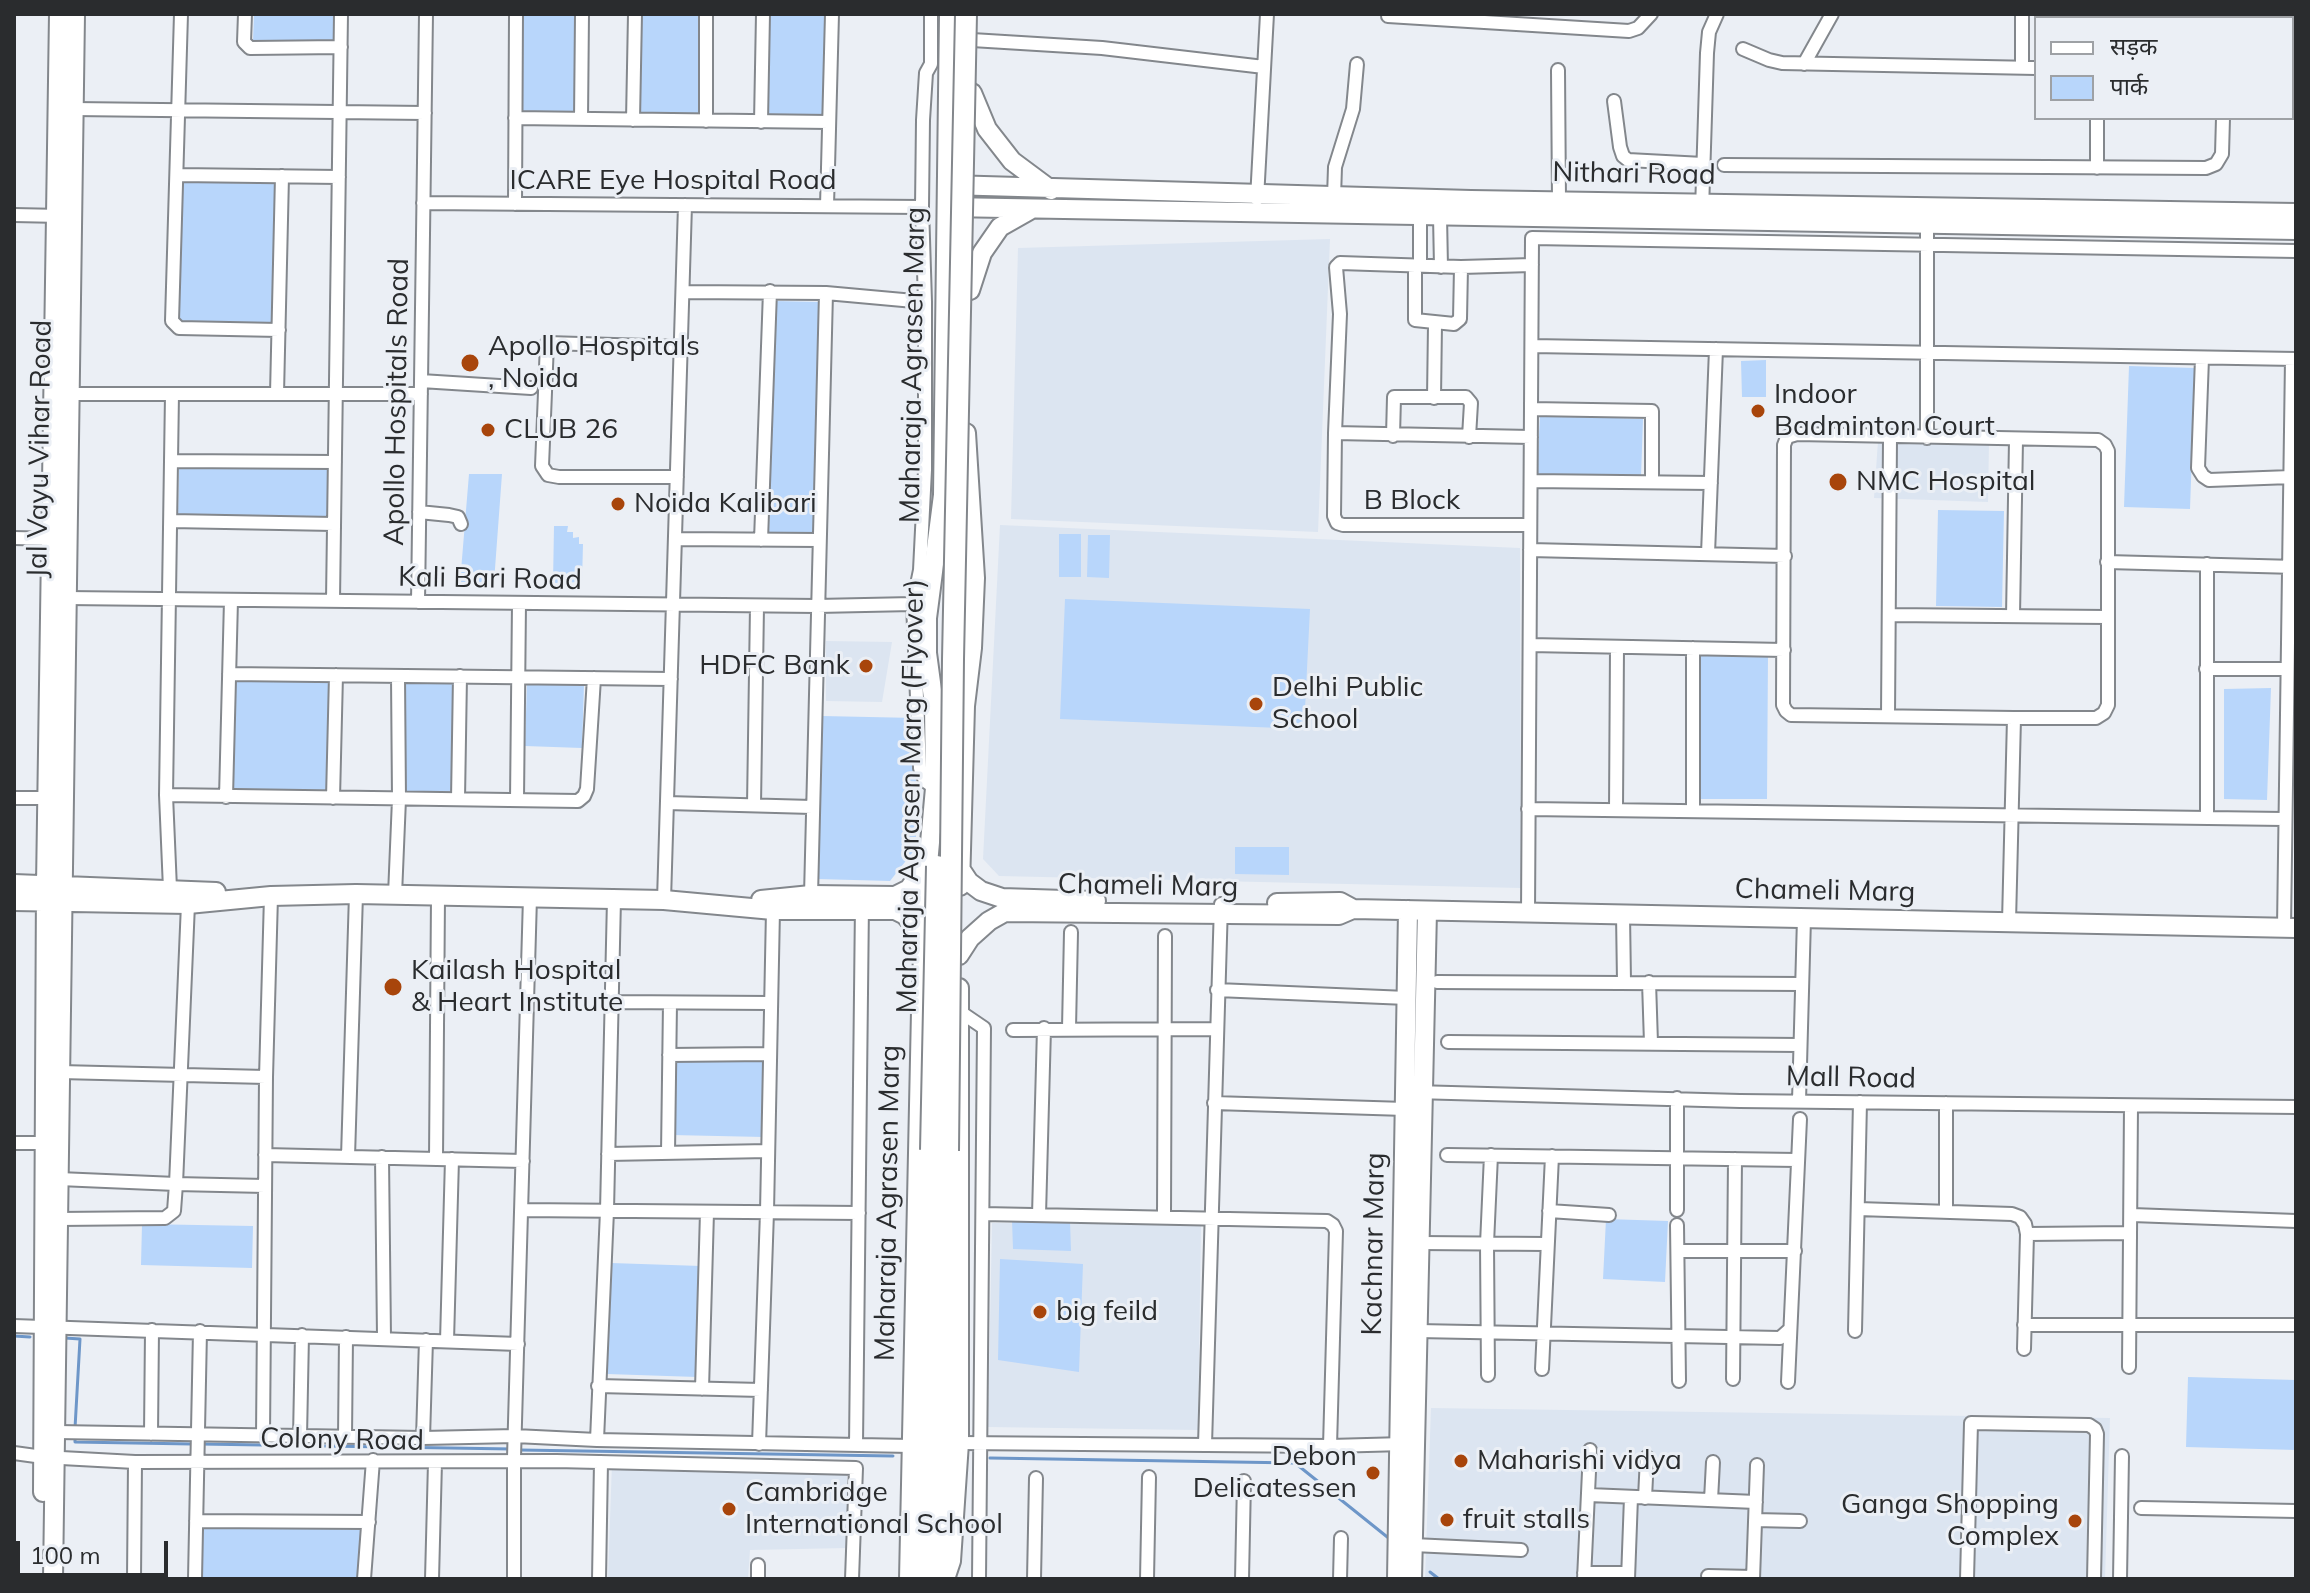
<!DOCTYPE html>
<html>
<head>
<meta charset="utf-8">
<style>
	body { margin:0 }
	#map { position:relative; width:2310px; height:1593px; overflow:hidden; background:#ebeff5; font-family:Mulish,"Noto Sans Devanagari",sans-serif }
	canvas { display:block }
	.frame { position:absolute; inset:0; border:16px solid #2a2c2e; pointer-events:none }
	.legend { position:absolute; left:2034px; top:16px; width:260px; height:104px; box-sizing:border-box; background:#ebeff5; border:2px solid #9ea1a5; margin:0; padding:10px 14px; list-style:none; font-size:24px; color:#2a2c2e }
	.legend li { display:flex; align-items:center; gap:16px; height:40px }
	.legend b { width:40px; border:2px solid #9ea1a5 }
	.scale { position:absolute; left:16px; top:1541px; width:152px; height:36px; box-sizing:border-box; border:4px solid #2a2c2e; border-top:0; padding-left:10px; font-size:24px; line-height:28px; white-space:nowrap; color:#2a2c2e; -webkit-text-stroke:6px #ebeff5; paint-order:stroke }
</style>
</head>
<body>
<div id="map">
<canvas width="2310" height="1593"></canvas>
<div class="frame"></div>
<ul class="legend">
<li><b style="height:10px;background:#fff"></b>सड़क</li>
<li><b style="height:22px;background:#b8d6fb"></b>पार्क</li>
</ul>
<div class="scale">100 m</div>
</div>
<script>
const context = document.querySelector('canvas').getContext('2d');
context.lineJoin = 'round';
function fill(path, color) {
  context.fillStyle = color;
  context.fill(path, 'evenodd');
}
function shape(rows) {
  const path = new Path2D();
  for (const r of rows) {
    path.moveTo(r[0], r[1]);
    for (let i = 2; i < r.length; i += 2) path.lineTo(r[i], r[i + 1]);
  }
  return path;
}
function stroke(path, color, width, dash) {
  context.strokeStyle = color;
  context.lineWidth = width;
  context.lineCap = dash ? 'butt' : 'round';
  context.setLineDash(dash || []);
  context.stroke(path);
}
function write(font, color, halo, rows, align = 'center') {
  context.font = font + ' Mulish,sans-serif';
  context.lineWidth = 6;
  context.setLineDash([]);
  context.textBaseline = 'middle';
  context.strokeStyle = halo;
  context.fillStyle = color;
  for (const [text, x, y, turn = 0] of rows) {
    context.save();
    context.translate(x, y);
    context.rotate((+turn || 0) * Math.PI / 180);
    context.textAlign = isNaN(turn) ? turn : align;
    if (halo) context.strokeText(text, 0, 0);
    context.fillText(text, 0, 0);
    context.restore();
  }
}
const built = shape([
	[1330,239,1318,532,1011,519,1018,248],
	[1878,441,1989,442,1988,502,1874,498],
	[1000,525,1520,548,1521,888,999,876,983,859],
	[826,641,892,642,882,702,826,701],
	[992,1223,1201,1225,1198,1430,988,1427],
	[1431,1408,2110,1418,2105,1579,1425,1579],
	[612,1462,847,1469,847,1548,750,1550,748,1579,608,1579]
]);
const green = shape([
	[254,14,336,14,336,42,253,41],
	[522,14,577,14,576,114,521,113],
	[640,14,701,14,699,116,639,116],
	[766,14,827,14,825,116,765,115],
	[183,182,276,184,272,325,179,322],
	[775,301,820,302,814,534,769,533],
	[1766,360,1766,397,1742,397,1741,361],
	[2129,366,2195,368,2190,509,2124,507],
	[1540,415,1643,419,1641,477,1537,474],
	[179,466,329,468,328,519,178,517],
	[469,474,502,474,494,582,460,583],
	[1938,510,2004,511,2002,607,1936,606],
	[554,526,568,526,567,532,573,532,573,538,579,537,579,544,583,544,582,582,553,583],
	[1059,534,1081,534,1081,577,1059,577],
	[1088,535,1110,535,1109,578,1087,577],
	[1065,599,1310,609,1304,729,1060,719],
	[1699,654,1768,654,1767,799,1698,799],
	[235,678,334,680,331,792,233,790],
	[404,681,455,681,453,795,403,794],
	[527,683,584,685,582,748,525,746],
	[2271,688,2267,800,2224,799,2224,689],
	[822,716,916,718,916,848,890,881,817,879],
	[1235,847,1289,847,1289,875,1235,874],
	[673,1054,766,1056,764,1137,671,1135],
	[1606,1219,1668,1221,1665,1282,1603,1279],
	[1012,1220,1070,1221,1071,1251,1013,1249],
	[142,1224,253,1226,252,1268,141,1265],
	[1000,1259,1083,1264,1079,1372,998,1360],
	[611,1263,701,1266,697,1377,607,1374],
	[2188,1377,2296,1380,2296,1450,2186,1447],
	[203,1525,366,1530,364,1579,201,1579]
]);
const stream = shape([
	[14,1336,30,1337],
	[65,1338,80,1339,75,1428],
	[75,1435,75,1442,192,1444],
	[200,1444,512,1449],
	[520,1450,893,1456],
	[990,1458,1295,1463,1391,1540],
	[1430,1572,1439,1579]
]);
const street = shape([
	[181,14,172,321,179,328,279,330],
	[245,14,244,42,250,48,341,47],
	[706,14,706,121],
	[931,14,931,64,926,73,923,120,922,207,925,302,925,470,920,570,913,604,920,768,925,781,935,788],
	[2022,14,2022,67],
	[2097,14,2097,18],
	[1388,16,1629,31,1638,28,1651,14],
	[2167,18,2167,14],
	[2226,18,2226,14],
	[972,40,1102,48,1264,67],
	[1743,49,1769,60,1782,63,2036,68],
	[1804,64,1832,14],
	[1558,70,1559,201],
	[2292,72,2296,72],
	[1614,101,1620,147,1623,156,1628,160,1703,164],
	[73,109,425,113],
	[515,118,829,122],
	[2097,118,2097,168],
	[581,119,582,14],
	[633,120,635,14],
	[761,122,763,14],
	[1724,165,2206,168,2216,164,2222,154,2223,118],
	[178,175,339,177],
	[1334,197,1335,167,1353,109,1357,64],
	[1257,199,1267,14],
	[423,203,922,207],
	[515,204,516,14],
	[827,206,832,14],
	[1702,210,1707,53,1709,32,1717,14],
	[14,215,61,216],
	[1440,216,1441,267],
	[1415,266,1415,320,1454,324,1460,319,1461,267],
	[1420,266,1420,215],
	[683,292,826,293,925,302],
	[1532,346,2296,359],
	[2202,358,2198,468,2203,476,2209,480,2291,477],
	[421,381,531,388],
	[69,394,421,394],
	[277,394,282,176],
	[1434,398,1435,324],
	[1531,409,1652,411,1652,482],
	[1335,433,1531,437],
	[1797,434,2098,440,2105,445,2108,451,2108,705,2104,713,2096,718,2014,718,1791,715,1786,711,1783,705,1784,445,1787,437,1797,434],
	[1393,436,1394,397,1466,397,1471,403,1469,437],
	[1927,438,1927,217],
	[171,461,335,462],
	[677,477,559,477,548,475,542,466,547,343,681,347],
	[1531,481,1711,483],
	[419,512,449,515,458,517,461,524],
	[171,521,334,524],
	[1530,525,1343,525,1337,523,1334,516,1335,433,1340,314,1336,267,1340,263,1461,267,1532,265],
	[14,538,56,539],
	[675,539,819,540],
	[761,540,770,291],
	[1530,550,1785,556],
	[1708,554,1716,349],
	[2107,562,2296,567],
	[2207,564,2207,818],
	[66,598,817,606,913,604],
	[333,601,341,14],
	[418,602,426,14],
	[1889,615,2107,617],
	[2013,616,2016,440],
	[1530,645,1784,650],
	[2206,669,2287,669],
	[229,674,671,679],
	[1888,716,1890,438],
	[166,795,578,801,584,796,587,789,594,678],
	[226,797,231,600],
	[14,798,48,798],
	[333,798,336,675],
	[458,799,460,676],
	[517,800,519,603],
	[667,803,812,807],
	[754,805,757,606],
	[1528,809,2284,819],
	[1616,810,1617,647],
	[1693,811,1693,648],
	[170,889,166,795,172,394],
	[395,895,399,799,398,676],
	[811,895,826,293],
	[664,900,685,205],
	[1528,913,1532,238,2296,251],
	[1623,914,1624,982],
	[2009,922,2014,718],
	[2284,927,2292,359],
	[1437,982,1802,984],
	[1649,982,1651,1043],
	[1217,990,1407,998],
	[612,1002,770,1003],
	[959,1011,984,1028,979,1579],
	[1069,1028,1071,932],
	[1013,1030,1216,1029],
	[1448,1042,1800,1045],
	[669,1055,770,1054],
	[60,1072,266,1077],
	[1415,1092,1740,1101,2296,1107],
	[1799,1101,1804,918],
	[1214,1103,1405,1109],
	[14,1143,45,1143],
	[668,1153,670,1003],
	[608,1154,768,1151],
	[265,1155,523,1161],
	[1447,1155,1797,1160],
	[348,1157,356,894],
	[382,1157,384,1338],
	[436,1159,438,896],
	[59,1179,176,1184,188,904],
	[1858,1209,2012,1214,2020,1217,2025,1224,2027,1234,2024,1349],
	[521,1210,859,1213],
	[1677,1210,1677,1098],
	[1549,1211,1609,1215],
	[1946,1212,1946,1103],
	[983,1214,1327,1221,1333,1225,1336,1231,1330,1446],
	[1039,1215,1044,1028],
	[2132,1215,2296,1221],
	[1164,1217,1165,936],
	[58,1219,165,1218,174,1211,176,1184,265,1186],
	[1677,1225,1679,1381],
	[2027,1234,2130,1233],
	[1420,1243,1547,1244],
	[1678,1251,1795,1251],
	[2024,1325,2296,1325],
	[14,1326,518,1344],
	[1418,1331,1780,1338,1789,1330],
	[1855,1331,1860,1102],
	[447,1341,452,1159],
	[2129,1367,2131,1106],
	[1542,1369,1552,1156],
	[1488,1375,1487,1244,1491,1155],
	[1733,1379,1735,1159],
	[1788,1382,1800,1119],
	[598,1386,761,1390],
	[702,1389,707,1212],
	[57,1432,423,1438,515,1436,597,1440,911,1446],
	[151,1434,152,1330],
	[263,1436,266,1077,271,896],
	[300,1437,302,1335],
	[345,1437,346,1337],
	[423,1438,426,1340],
	[597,1440,607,1211,614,899],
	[959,1443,1330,1446,1404,1444],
	[759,1444,767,1212,773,910],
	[856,1445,862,903],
	[1205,1445,1221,904],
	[14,1453,43,1457,135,1462,556,1461,856,1468,852,1579],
	[1589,1495,1756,1502],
	[1645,1498,1647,1457],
	[1711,1500,1713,1462],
	[2141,1508,2296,1511],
	[1755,1520,1800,1521],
	[196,1521,369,1522],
	[1413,1545,1521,1550],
	[1584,1573,1628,1573],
	[1708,1576,1753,1577],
	[134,1579,135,1462],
	[195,1579,200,1331],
	[364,1579,373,1460],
	[432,1579,435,1462],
	[514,1579,514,1457,530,897],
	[599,1579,601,1462],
	[758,1579,758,1565],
	[1034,1579,1036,1478],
	[1147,1579,1149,1477],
	[1242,1579,1244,1481],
	[1340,1579,1341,1538],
	[1584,1579,1590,1450],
	[1628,1579,1631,1497],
	[1753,1579,1757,1465],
	[1967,1579,1971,1423,2089,1425,2095,1429,2097,1434,2094,1579],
	[2120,1579,2122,1456]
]);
const secondary = shape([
	[972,93,987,129,1012,161,1051,190],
	[949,185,1471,200,2296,213],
	[947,207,2296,230],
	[970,290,982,253,1000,227,1030,210],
	[961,870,969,882,981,891,1002,898,1096,901],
	[14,884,216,892],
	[960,886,965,706,972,648,975,578,966,433],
	[761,900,811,895,895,896,909,889,925,866],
	[14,901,188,904,271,896,356,894,664,900,773,910,895,910,905,915,915,927,919,944],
	[1277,903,1340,902,1353,909],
	[959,955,970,938,989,921,1005,912,1339,915,1353,909,2296,928],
	[43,1492,46,884,59,14],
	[53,1579,75,14],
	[909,1579,921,1011,925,897,935,788,934,705,927,653,927,618,943,495,949,14],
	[945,1579,951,1561,959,1443,959,988],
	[1397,1579,1408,910],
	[1412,1579,1427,911]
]);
const primary = shape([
	[925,1579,931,1150],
	[940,1579,948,1151]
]);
const primaryBridge = shape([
	[931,1150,937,866],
	[948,1151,953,659,966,14]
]);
const markers = [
	[470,363,10,"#a8450b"],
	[1758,411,8,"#a8450b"],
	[488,430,8,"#a8450b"],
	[1838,482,10,"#a8450b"],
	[618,504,8,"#a8450b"],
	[866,666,8,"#a8450b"],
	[1256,704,8,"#a8450b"],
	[393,987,10,"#a8450b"],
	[1040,1312,8,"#a8450b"],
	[1461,1461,8,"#a8450b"],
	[1373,1473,8,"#a8450b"],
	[729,1509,8,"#a8450b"],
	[1447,1520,8,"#a8450b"],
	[2075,1521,8,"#a8450b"]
];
const streetNames = [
	["Nithari Road",1634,174,1],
	["ICARE Eye Hospital Road",673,181],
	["Maharaja Agrasen Marg",913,365,-89],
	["Apollo Hospitals Road",397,402,-89],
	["Jal Vayu Vihar Road",40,449,-89],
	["B Block",1412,501],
	["Kali Bari Road",490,579,1],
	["Maharaja Agrasen Marg (Flyover)",911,796,-89],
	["Chameli Marg",1148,886,1],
	["Chameli Marg",1825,891,1],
	["Mall Road",1851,1078,1],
	["Maharaja Agrasen Marg",888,1203,-89],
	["Kachnar Marg",1374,1244,-89],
	["Colony Road",342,1440,1]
];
const poiNames = [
	["Apollo Hospitals",488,347],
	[", Noida",488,379],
	["Indoor",1774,395],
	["Badminton Court",1774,427],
	["CLUB 26",504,430],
	["NMC Hospital",1856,482],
	["Noida Kalibari",634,504],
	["HDFC Bank",850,666,"right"],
	["Delhi Public",1272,688],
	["School",1272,720],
	["Kailash Hospital",411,971],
	["& Heart Institute",411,1003],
	["big feild",1056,1312],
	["Debon",1357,1457,"right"],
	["Delicatessen",1357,1489,"right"],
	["Maharishi vidya",1477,1461],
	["Cambridge",745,1493],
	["International School",745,1525],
	["Ganga Shopping",2059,1505,"right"],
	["Complex",2059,1537,"right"],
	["fruit stalls",1463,1520]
];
fill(built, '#dce5f1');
fill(green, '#b8d6fb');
stroke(stream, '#6d96c8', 3);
stroke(street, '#83878c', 16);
stroke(secondary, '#83878c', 22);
stroke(primary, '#83878c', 24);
stroke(street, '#fff', 12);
stroke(secondary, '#fff', 18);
stroke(primary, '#fff', 20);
stroke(primaryBridge, '#83878c', 24, []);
stroke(primaryBridge, '#fff', 20);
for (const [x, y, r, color] of markers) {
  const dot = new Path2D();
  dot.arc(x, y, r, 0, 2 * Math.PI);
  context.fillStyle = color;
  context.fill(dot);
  stroke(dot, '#ebeff5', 3);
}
write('28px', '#2a2c2e', '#ebeff5', streetNames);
write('28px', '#2a2c2e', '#ebeff5', poiNames, 'left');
</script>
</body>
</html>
